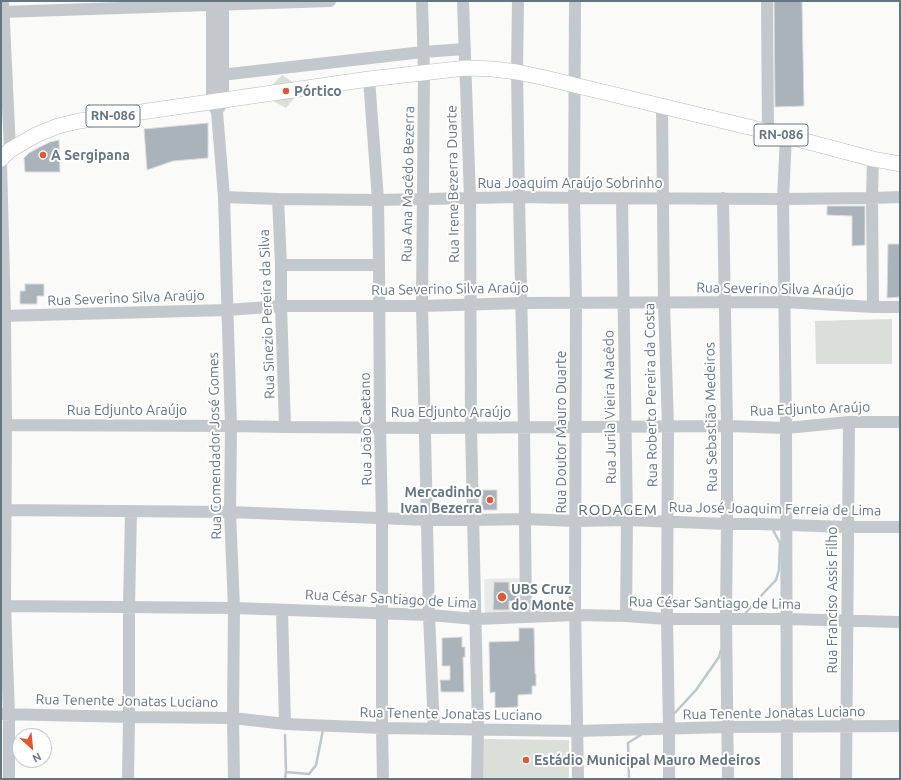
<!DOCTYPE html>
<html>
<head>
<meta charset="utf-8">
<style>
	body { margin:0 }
	#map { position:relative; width:901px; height:780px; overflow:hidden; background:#fafaf8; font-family:Ubuntu,sans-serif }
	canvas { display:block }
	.frame { position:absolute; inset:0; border:2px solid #657683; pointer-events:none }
	.north { position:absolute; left:12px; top:728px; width:40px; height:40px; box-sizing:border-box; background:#fff; border:1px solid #c1c8cd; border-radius:50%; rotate:153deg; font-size:11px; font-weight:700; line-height:16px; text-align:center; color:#657683 }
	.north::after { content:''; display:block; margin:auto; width:14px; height:18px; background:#e4572e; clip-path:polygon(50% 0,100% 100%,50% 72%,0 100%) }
</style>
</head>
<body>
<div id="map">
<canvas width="901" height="780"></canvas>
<div class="frame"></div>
<div class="north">N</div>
</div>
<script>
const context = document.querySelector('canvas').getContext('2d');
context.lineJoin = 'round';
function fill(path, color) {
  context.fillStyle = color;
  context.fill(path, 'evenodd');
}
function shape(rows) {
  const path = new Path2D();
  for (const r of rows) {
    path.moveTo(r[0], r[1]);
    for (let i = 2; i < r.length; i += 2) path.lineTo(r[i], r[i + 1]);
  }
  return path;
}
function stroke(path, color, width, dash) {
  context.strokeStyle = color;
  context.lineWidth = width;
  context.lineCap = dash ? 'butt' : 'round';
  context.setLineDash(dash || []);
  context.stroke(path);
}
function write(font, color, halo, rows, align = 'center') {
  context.font = font + ' Ubuntu,sans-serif';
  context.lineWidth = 4;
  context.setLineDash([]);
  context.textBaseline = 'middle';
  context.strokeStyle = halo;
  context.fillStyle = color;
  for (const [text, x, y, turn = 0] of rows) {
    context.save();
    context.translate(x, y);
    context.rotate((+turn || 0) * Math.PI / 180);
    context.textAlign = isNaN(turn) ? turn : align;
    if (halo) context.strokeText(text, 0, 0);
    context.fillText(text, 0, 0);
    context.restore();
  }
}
const built = shape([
	[520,578,521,615,485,615,484,579]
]);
const green = shape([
	[282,75,296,84,296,96,286,108,271,100,270,87],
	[892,319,892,364,816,364,815,321],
	[482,739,569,740,569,779,483,779]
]);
const stream = shape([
	[744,615,757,600,776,580,779,570,780,543,772,528],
	[673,715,696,690,719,657,721,650],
	[285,735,286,772],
	[285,779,286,772,309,774,316,765,323,730],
	[629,779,628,743,642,734]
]);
const building = shape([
	[774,1,802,1,804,106,775,107,774,1],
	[208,123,208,158,173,161,147,170,144,129,208,123],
	[59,140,60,172,25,172,24,158,29,153,38,148,50,142,59,140],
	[827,206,865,206,865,245,852,246,852,216,827,215,827,206],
	[888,244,900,244,900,297,887,298,888,244],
	[25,284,44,284,44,296,37,296,37,304,20,304,20,291,25,291,25,284],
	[482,490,497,490,497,510,482,510,482,490],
	[494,582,509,582,509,590,518,590,517,601,509,601,509,610,493,610,494,582],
	[519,628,534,628,535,674,536,674,536,686,532,686,532,694,518,695,518,707,495,708,495,692,490,693,489,642,519,641,519,628],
	[462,637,462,647,465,647,465,657,463,657,464,692,441,692,440,680,450,680,450,666,442,666,442,638,462,637]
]);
const minor = shape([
	[3,1,10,150],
	[212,1,212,102,217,112,224,197,231,426,230,512,234,608,233,718,234,779],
	[422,1,424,72,422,306,426,479,429,615,434,729],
	[463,1,470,198,471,428,478,730,477,779],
	[518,1,517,72,519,197,524,427,526,617],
	[575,1,574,198,576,303,575,605,578,779],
	[767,1,768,132],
	[1,12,330,1],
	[212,76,423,52,465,49],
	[369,79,378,200,379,265,380,428,382,518,382,728,383,779],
	[220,107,223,100,223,1],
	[662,107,664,303,668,426,667,619,669,729,669,779],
	[786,136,783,199,786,428,787,779],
	[873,159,872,198,873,307],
	[1,163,5,316,6,425,5,606,9,714,9,779],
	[224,197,278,199,378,200,519,197,574,198,783,199,872,198,900,197],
	[622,198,627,520,626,616],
	[723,198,727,426,727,524,726,619,728,779],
	[278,199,281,265,281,306,285,427],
	[281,265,379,265],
	[1,316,227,310,281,306,422,306,521,303,784,302,873,307,900,307],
	[1,425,231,426,285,427,425,428,727,426,786,428,849,422,900,422],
	[1,510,230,512,427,520,473,520,525,519,576,521,627,520,727,524,759,524,847,527,900,527],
	[1,606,234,608,429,615,476,619,575,615,626,616,667,619,786,619,900,622],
	[282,610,285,724],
	[1,714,129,717,233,718,285,724,382,728,577,731,728,727,900,726],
	[128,779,129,717,129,608,131,511],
	[846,779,849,422]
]);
const major = shape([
	[1,159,10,150,36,135,58,126,79,121,369,79,466,68,493,69,517,72,541,77,786,136,873,159,900,164]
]);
const markers = [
	[286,91,4,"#e4572e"],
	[43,155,4,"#e4572e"],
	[490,500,4,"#e4572e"],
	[502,597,5,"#e4572e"],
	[526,760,4,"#e4572e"]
];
const shields = [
	[113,116,54],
	[781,135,54]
];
const shieldNames = [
	["RN-086",113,116],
	["RN-086",781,135]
];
const poiNames = [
	["Pórtico",294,91],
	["A Sergipana",51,155],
	["Mercadinho",482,492,"right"],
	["Ivan Bezerra",482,508,"right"],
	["UBS Cruz",511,589],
	["do Monte",511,605],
	["Estádio Municipal Mauro Medeiros",534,760]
];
const streetNames = [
	["Rua Joaquim Araújo Sobrinho",570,183],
	["Rua Ana Macêdo Bezerra",408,184,-89],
	["Rua Irene Bezerra Duarte",453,184,-91],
	["Rua Severino Silva Araújo",450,289,-1],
	["Rua Severino Silva Araújo",775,289,1],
	["Rua Severino Silva Araújo",126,298,-2],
	["Rua Sinezio Pereira da Silva",267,314,-92],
	["Rua Roberto Pereira da Costa",651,395,-91],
	["Rua Jurila Vieira Macêdo",610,407,-91],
	["Rua Edjunto Araújo",810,409,-2],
	["Rua Edjunto Araújo",127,410],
	["Rua Edjunto Araújo",451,412],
	["Rua Sebastião Medeiros",711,417,-91],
	["Rua João Caetano",366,429,-91],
	["Rua Doutor Mauro Duarte",561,432,-90],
	["Rua Comendador José Gomes",215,446,-91],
	["Rua José Joaquim Ferreia de Lima",775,509,1],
	["Rua César Santiago de Lima",391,599,3],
	["Rua Franciso Assis Filho",832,600,-90],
	["Rua César Santiago de Lima",715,603,1],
	["Rua Tenente Jonatas Luciano",127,701,1],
	["Rua Tenente Jonatas Luciano",774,713,-1],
	["Rua Tenente Jonatas Luciano",451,714,1]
];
const neighbourhoodNames = [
	["RODAGEM",618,510]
];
fill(built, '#e8e9e9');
fill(green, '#dadfd7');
stroke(stream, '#bbc7cb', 2.5);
fill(building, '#aab3b9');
stroke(building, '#dcdcda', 1);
stroke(major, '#b5babe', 16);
stroke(minor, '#c3c8cc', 12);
stroke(major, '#fff', 15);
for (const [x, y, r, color] of markers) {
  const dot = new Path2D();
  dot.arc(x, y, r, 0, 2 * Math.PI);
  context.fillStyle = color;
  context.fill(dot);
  stroke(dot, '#fff', 1.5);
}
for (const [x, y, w] of shields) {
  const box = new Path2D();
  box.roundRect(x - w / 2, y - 11, w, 22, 3);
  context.fillStyle = '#fff';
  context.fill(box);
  stroke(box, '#657683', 1);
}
write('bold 13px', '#657683', null, shieldNames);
write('bold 14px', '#657683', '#fff', poiNames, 'left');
write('14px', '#657683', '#fff', streetNames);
context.letterSpacing = '1px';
write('15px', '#57646e', '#fff', neighbourhoodNames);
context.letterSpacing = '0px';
</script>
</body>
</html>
